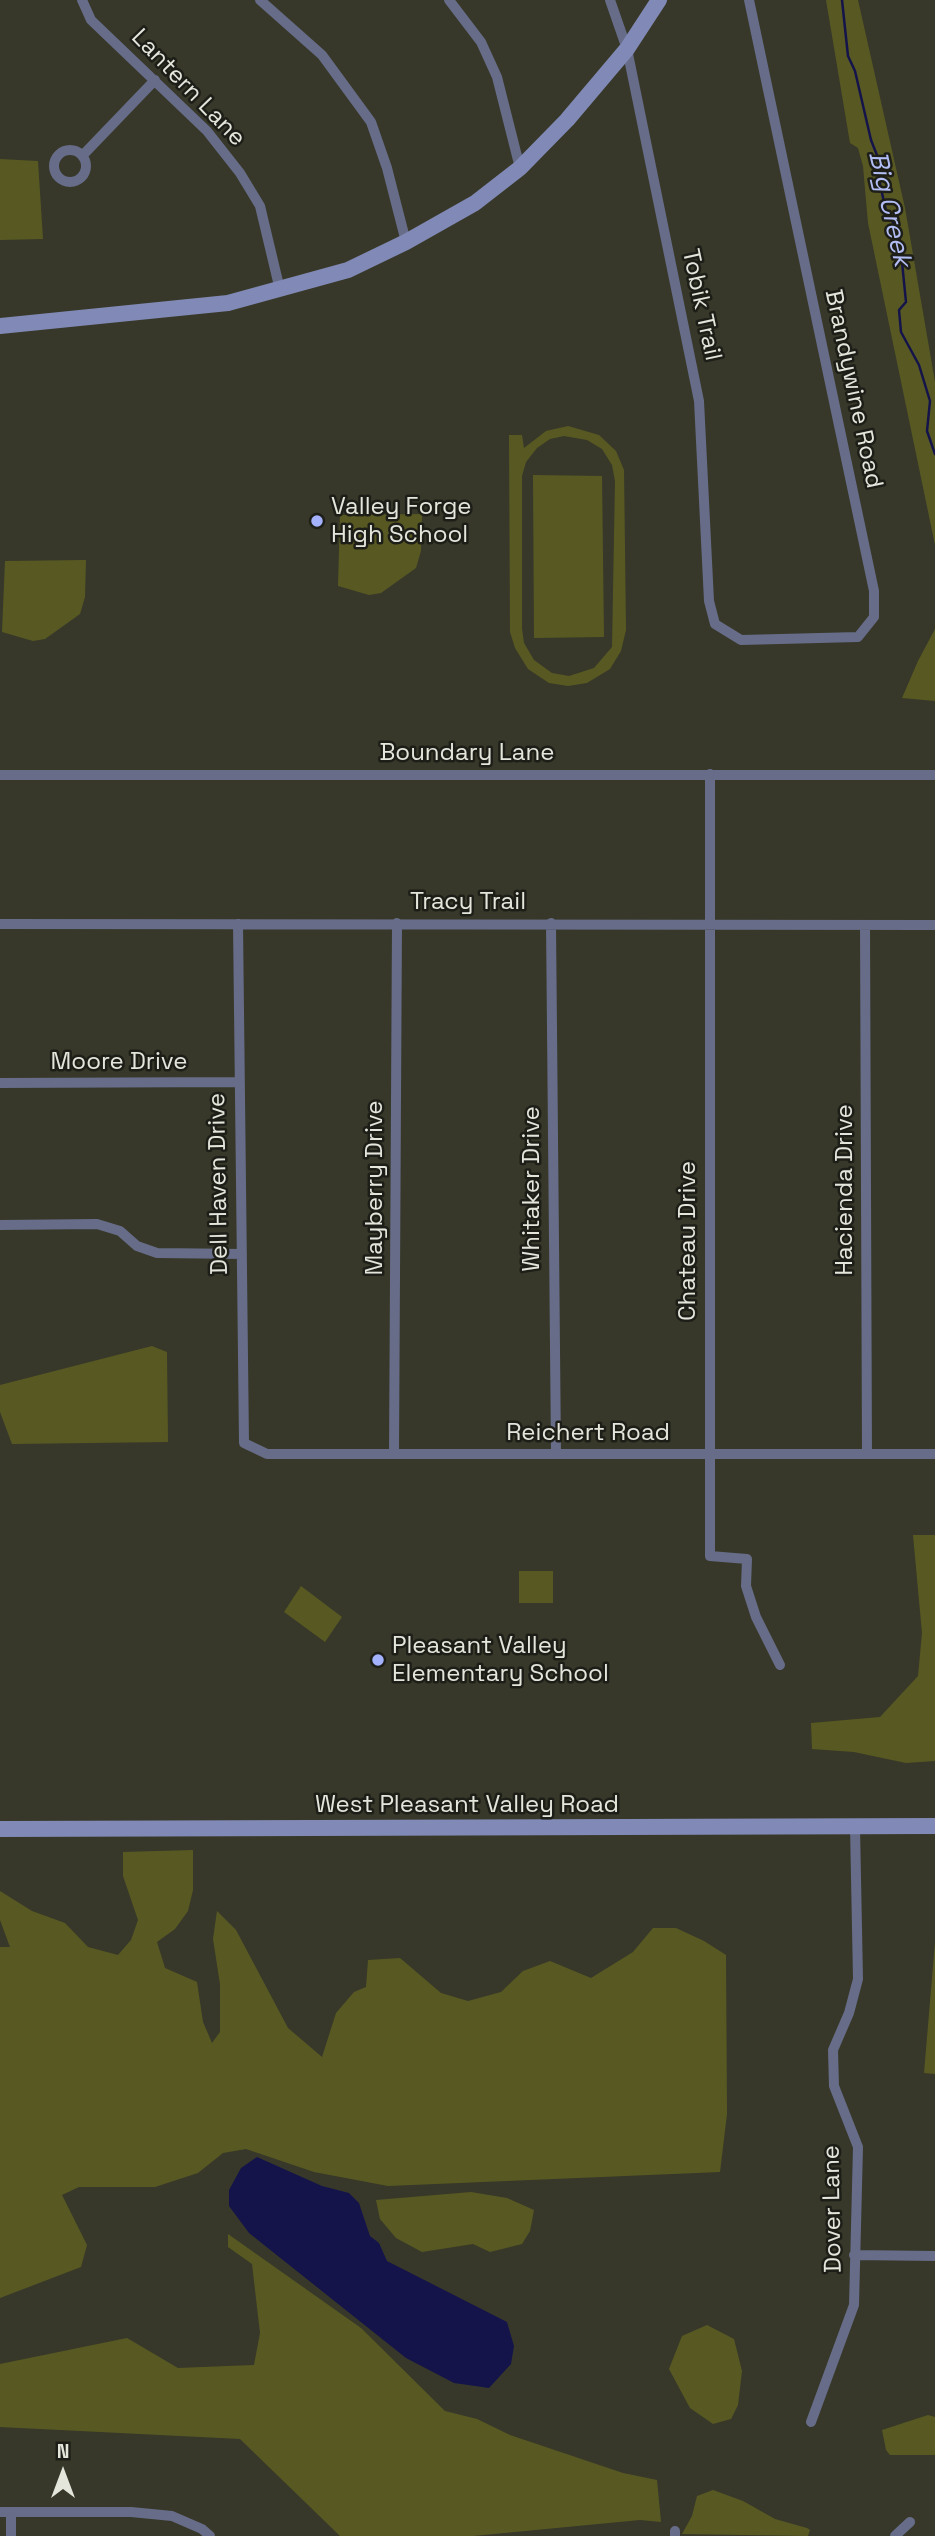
<!DOCTYPE html>
<html>
<head>
<meta charset="utf-8">
<style>
	body { margin:0 }
	#map { position:relative; width:935px; height:2536px; overflow:hidden; background:#373829; font-family:"Space Grotesk",sans-serif }
	canvas { display:block }
	.north { position:absolute; left:28px; top:2438px; width:70px; height:70px; -webkit-text-stroke:5px #1e1e18; paint-order:stroke; rotate:0deg; font-size:19px; font-weight:700; line-height:28px; text-align:center; color:#e4e5db }
	.north::after { content:''; display:block; margin:auto; width:24px; height:32px; background:#e4e5db; clip-path:polygon(50% 0,100% 100%,50% 72%,0 100%) }
</style>
</head>
<body>
<div id="map">
<canvas width="935" height="2536"></canvas>
<div class="north">N</div>
</div>
<script>
const context = document.querySelector('canvas').getContext('2d');
context.lineJoin = 'round';
function fill(path, color) {
  context.fillStyle = color;
  context.fill(path, 'evenodd');
}
function shape(rows) {
  const path = new Path2D();
  for (const r of rows) {
    if (r.length === 3) {
      path.moveTo(r[0] + r[2], r[1]);
      path.arc(r[0], r[1], r[2], 0, 2 * Math.PI);
      continue;
    }
    path.moveTo(r[0], r[1]);
    for (let i = 2; i < r.length; i += 2) path.lineTo(r[i], r[i + 1]);
  }
  return path;
}
function stroke(path, color, width, dash) {
  context.strokeStyle = color;
  context.lineWidth = width;
  context.lineCap = dash ? 'butt' : 'round';
  context.setLineDash(dash || []);
  context.stroke(path);
}
function write(font, color, halo, rows, align = 'center') {
  context.font = font + ' "Space Grotesk",sans-serif';
  context.lineWidth = 5;
  context.setLineDash([]);
  context.textBaseline = 'middle';
  context.strokeStyle = halo;
  context.fillStyle = color;
  for (const [text, x, y, turn = 0] of rows) {
    context.save();
    context.translate(x, y);
    context.rotate((+turn || 0) * Math.PI / 180);
    context.textAlign = isNaN(turn) ? turn : align;
    if (halo) context.strokeText(text, 0, 0);
    context.fillText(text, 0, 0);
    context.restore();
  }
}
const green = shape([
	[826,0,858,0,905,208,935,382,935,545,868,223,863,166,858,148,850,143],
	[0,159,38,161,43,239,0,240],
	[568,426,599,435,616,451,624,470,626,630,621,651,610,669,587,683,568,686,549,683,528,669,515,648,510,632,509,435,522,435,524,448,546,431],
	[564,436,587,440,602,449,612,465,615,481,612,647,594,668,569,676,552,673,534,660,524,643,522,629,522,476,526,462,537,448,550,439],
	[533,475,602,476,604,637,534,638],
	[422,514,421,551,416,568,381,593,369,595,338,586,340,515],
	[86,560,85,597,80,614,45,639,33,641,2,632,5,561],
	[935,629,935,701,902,698,918,661],
	[152,1346,167,1352,168,1442,12,1444,0,1412,0,1385],
	[913,1535,935,1535,935,1761,906,1763,854,1752,812,1749,811,1723,880,1717,918,1676,922,1633],
	[519,1571,553,1571,553,1603,519,1603],
	[301,1586,342,1617,325,1642,284,1612],
	[193,1850,193,1890,188,1911,175,1929,157,1942,165,1968,197,1982,203,2022,212,2043,220,2032,220,1984,213,1939,217,1911,236,1930,288,2028,322,2057,336,2013,354,1992,366,1987,368,1960,400,1958,441,1993,468,2001,501,1992,523,1971,550,1961,591,1978,633,1952,653,1928,676,1928,704,1941,726,1955,727,2114,720,2172,388,2186,314,2172,246,2149,223,2153,198,2173,155,2187,79,2187,62,2195,87,2245,81,2267,0,2298,0,1947,10,1947,0,1920,0,1891,32,1911,65,1923,88,1947,118,1955,131,1940,138,1920,123,1876,123,1852],
	[935,1942,935,2074,924,2073],
	[471,2192,507,2198,534,2210,530,2231,522,2244,490,2252,473,2244,422,2252,396,2238,380,2219,376,2200],
	[228,2234,361,2328,445,2411,477,2419,510,2435,623,2473,657,2480,661,2522,640,2520,473,2536,340,2536,240,2439,0,2427,0,2364,127,2338,178,2368,254,2365,260,2333,252,2264,228,2247],
	[707,2325,734,2339,742,2371,738,2405,731,2419,713,2424,690,2408,669,2369,682,2336],
	[928,2415,935,2417,935,2455,890,2455,886,2450,882,2430],
	[713,2490,743,2501,775,2519,807,2528,810,2530,808,2536,682,2534,692,2516,697,2496]
]);
const water = shape([
	[257,2157,322,2186,349,2193,359,2203,370,2236,379,2243,387,2261,507,2322,514,2346,511,2364,489,2388,454,2383,406,2358,249,2233,229,2206,229,2190,241,2168]
]);
const stream = shape([
	[842,0,848,56,855,71,871,140,880,163,880,184,886,211,899,232,906,302,899,310,901,332,919,365,930,401,927,431,935,454]
]);
const street = shape([
	[82,0,91,20,207,131,240,173,260,206,280,290],
	[260,0,322,55,371,122,387,168,406,242],
	[449,0,481,42,497,77,520,168],
	[610,0,627,49,699,401,709,601,715,624,741,640,858,637,874,617,874,591,749,0],
	[70,166,16],
	[83,155,155,80],
	[710,774,710,1556,747,1559,746,1586,756,1617,780,1665],
	[0,775,935,775],
	[551,923,556,1454],
	[0,924,935,925],
	[238,924,244,1443,267,1454,935,1454],
	[865,925,867,1454],
	[0,1083,238,1082],
	[0,1225,97,1224,120,1231,137,1246,157,1253,242,1254],
	[394,1454,397,923],
	[854,2255,935,2256],
	[811,2422,854,2305,858,2147,834,2086,833,2050,849,2013,858,1979,855,1827],
	[0,2512,131,2512,172,2516,202,2529,210,2536],
	[11,2512,11,2536],
	[675,2531,675,2536],
	[895,2536,910,2522]
]);
const secondary = shape([
	[0,326,228,303,348,270,406,242,475,203,520,168,567,120,627,49,659,0],
	[0,1829,935,1826]
]);
const markers = [
	[317,521,7,"#a4b1fc"],
	[378,1660,7,"#a4b1fc"]
];
const streetNames = [
	["Lantern Lane",188,88,46],
	["Tobik Trail",701,305,78],
	["Brandywine Road",853,389,78],
	["Boundary Lane",467,753],
	["Tracy Trail",468,902],
	["Moore Drive",119,1062],
	["Dell Haven Drive",219,1184,-91],
	["Mayberry Drive",375,1188,-90],
	["Whitaker Drive",532,1189,-90],
	["Hacienda Drive",845,1190,-90],
	["Chateau Drive",688,1241,-90],
	["Reichert Road",588,1433],
	["West Pleasant Valley Road",467,1805],
	["Dover Lane",833,2209,-91]
];
const poiNames = [
	["Valley Forge",331,507],
	["High School",331,535],
	["Pleasant Valley",392,1646],
	["Elementary School",392,1674]
];
const waterNames = [
	["Big Creek",889,209,77]
];
fill(green, '#585922');
fill(water, '#14144b');
stroke(stream, '#14144b', 2.5);
stroke(street, '#676c88', 10);
stroke(secondary, '#818ab6', 16);
for (const [x, y, r, color] of markers) {
  const dot = new Path2D();
  dot.arc(x, y, r, 0, 2 * Math.PI);
  context.fillStyle = color;
  context.fill(dot);
  stroke(dot, '#1e1e18', 2.5);
}
write('24px', '#e4e5db', '#1e1e18', streetNames);
write('24px', '#e4e5db', '#1e1e18', poiNames, 'left');
write('italic 26px', '#b2bdf3', '#1e1e18', waterNames);
</script>
</body>
</html>
